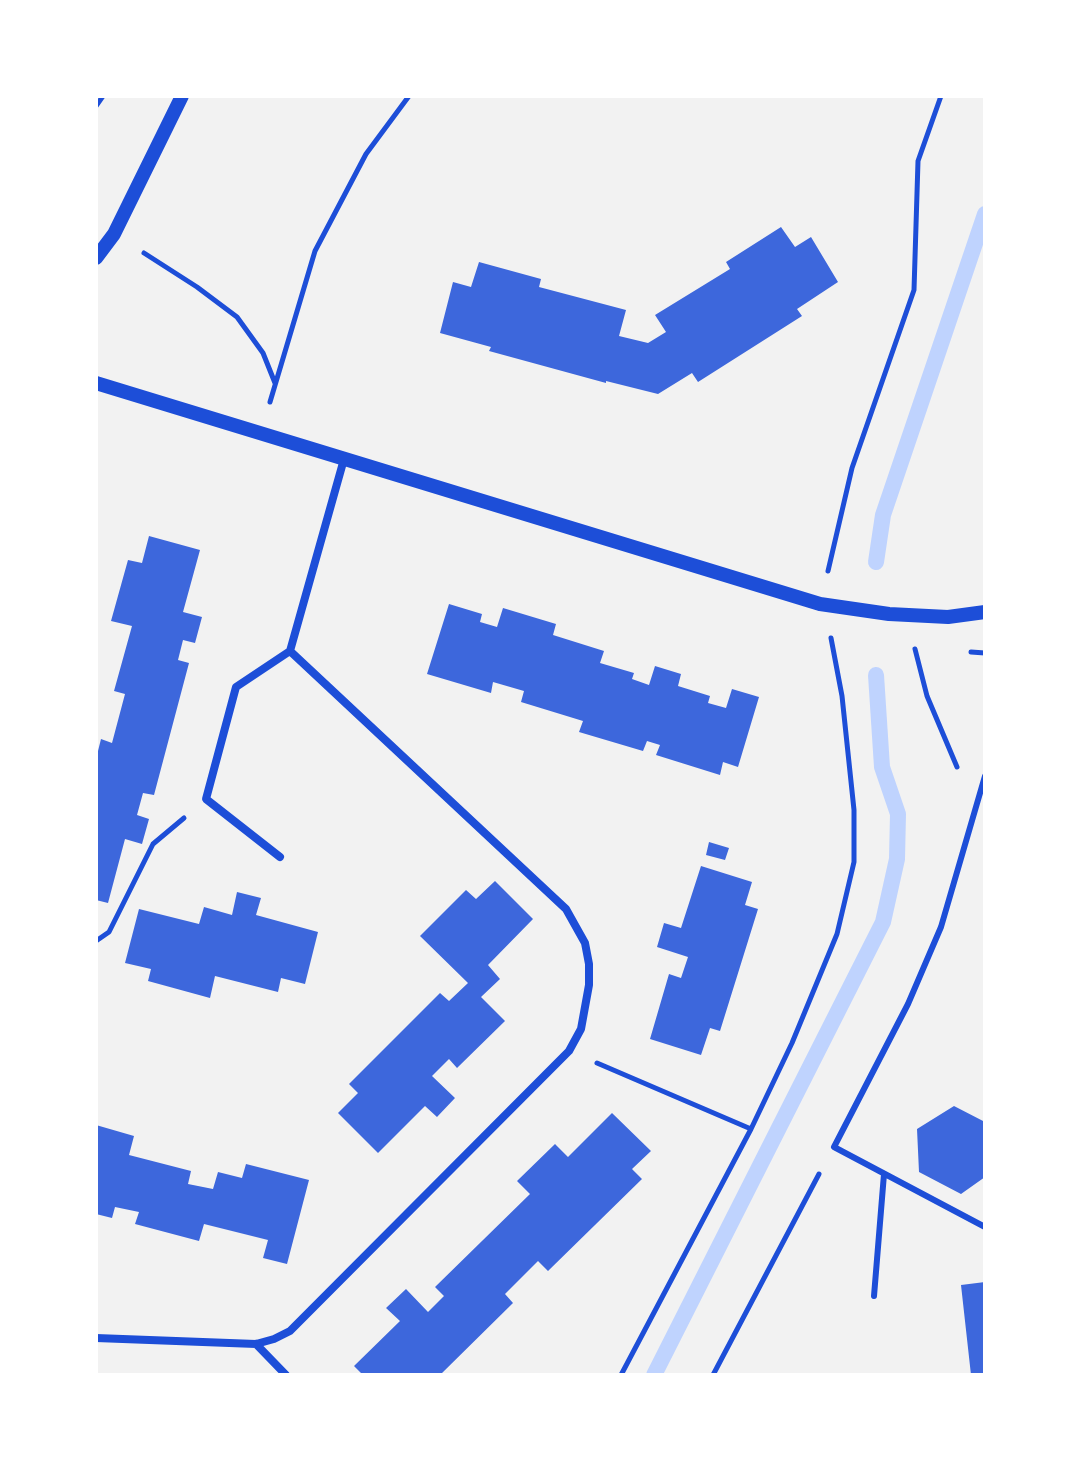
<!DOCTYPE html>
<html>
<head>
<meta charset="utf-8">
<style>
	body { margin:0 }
	#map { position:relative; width:1081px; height:1471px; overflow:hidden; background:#f2f2f2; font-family:Lato,sans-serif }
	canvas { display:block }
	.frame { position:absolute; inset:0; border:98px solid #fff; pointer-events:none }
</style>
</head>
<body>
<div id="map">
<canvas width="1081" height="1471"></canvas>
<div class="frame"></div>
</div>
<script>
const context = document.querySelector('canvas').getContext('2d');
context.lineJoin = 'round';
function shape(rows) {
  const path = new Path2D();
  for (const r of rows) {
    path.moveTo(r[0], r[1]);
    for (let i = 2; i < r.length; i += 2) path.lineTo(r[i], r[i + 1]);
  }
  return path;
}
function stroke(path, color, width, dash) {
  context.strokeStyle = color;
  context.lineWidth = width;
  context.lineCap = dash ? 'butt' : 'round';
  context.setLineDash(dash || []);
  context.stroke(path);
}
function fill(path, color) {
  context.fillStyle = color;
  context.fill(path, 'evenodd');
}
const stream = shape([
	[876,562,883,515,985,214],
	[654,1375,883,922,897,859,898,814,882,767,876,675]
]);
const building = shape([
	[781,227,795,247,811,237,838,282,797,309,802,316,698,382,692,373,658,394,606,381,606,383,489,351,491,347,440,333,453,282,471,287,479,262,541,279,539,287,626,310,619,336,648,343,666,332,655,315,730,269,726,262],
	[149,536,200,550,183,612,202,617,195,643,183,640,178,660,189,663,154,795,143,793,137,815,149,819,142,844,125,839,108,903,96,900,96,759,101,739,112,743,125,694,114,691,132,626,111,621,128,560,142,563],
	[449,604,482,614,480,622,497,627,503,608,556,624,553,635,604,651,600,663,634,673,632,679,649,685,655,666,681,674,678,686,710,696,708,703,726,708,732,689,759,697,738,767,723,762,720,775,656,755,660,745,647,741,643,751,579,732,583,721,521,702,524,691,493,682,491,693,427,674],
	[709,842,729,848,725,860,706,855],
	[701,866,752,882,745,905,758,909,720,1031,710,1028,701,1055,650,1039,669,974,681,978,688,957,657,947,664,923,681,928],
	[495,881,533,919,488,965,500,979,481,997,505,1021,457,1068,449,1059,432,1076,455,1098,437,1117,425,1106,378,1153,338,1113,358,1093,349,1084,440,993,449,1001,468,983,420,936,466,890,476,899],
	[237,892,261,898,256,915,318,932,305,984,281,978,278,992,215,976,210,998,148,981,151,969,125,963,139,909,199,924,204,907,232,915],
	[954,1106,985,1122,985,1177,961,1194,919,1172,917,1129],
	[612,1113,651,1151,632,1169,642,1179,548,1271,538,1261,505,1294,513,1303,440,1375,363,1375,354,1366,400,1321,386,1308,406,1289,428,1312,444,1296,435,1287,530,1194,517,1181,555,1144,568,1157],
	[96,1125,134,1136,129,1155,191,1171,188,1184,213,1189,218,1172,242,1178,246,1164,309,1180,287,1264,263,1258,268,1240,204,1224,199,1241,135,1224,139,1212,115,1207,112,1218,96,1214],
	[985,1282,985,1375,971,1375,961,1285]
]);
const path = shape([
	[96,106,103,96],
	[144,253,197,287,237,317,263,353,275,383],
	[270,402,315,251,366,154,409,96],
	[828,571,852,468,914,290,918,161,941,96],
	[915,649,927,696,957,767],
	[971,652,985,653],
	[96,941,109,932,153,844,184,818],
	[597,1063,751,1129],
	[621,1375,751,1129,792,1043,837,934,854,862,854,810,842,696,831,638],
	[713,1375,819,1174]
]);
const service = shape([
	[985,776,941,927,908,1004,834,1147,985,1227],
	[874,1296,884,1174]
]);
const minor = shape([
	[280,857,206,799,236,687,290,651],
	[96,1338,256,1344,274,1339,290,1331,569,1051,581,1029,589,985,589,964,585,943,566,909,290,651,344,459],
	[256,1344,286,1375]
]);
const tertiary = shape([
	[96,258,114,234,182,96],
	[96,383,820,604,889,614,948,617,985,612]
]);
stroke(stream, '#bfd3fe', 16);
fill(building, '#3d67dc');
stroke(path, '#1d4ed8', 5);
stroke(service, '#1d4ed8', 6);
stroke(minor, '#1d4ed8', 8);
stroke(tertiary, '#1d4ed8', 14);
</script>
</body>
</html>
